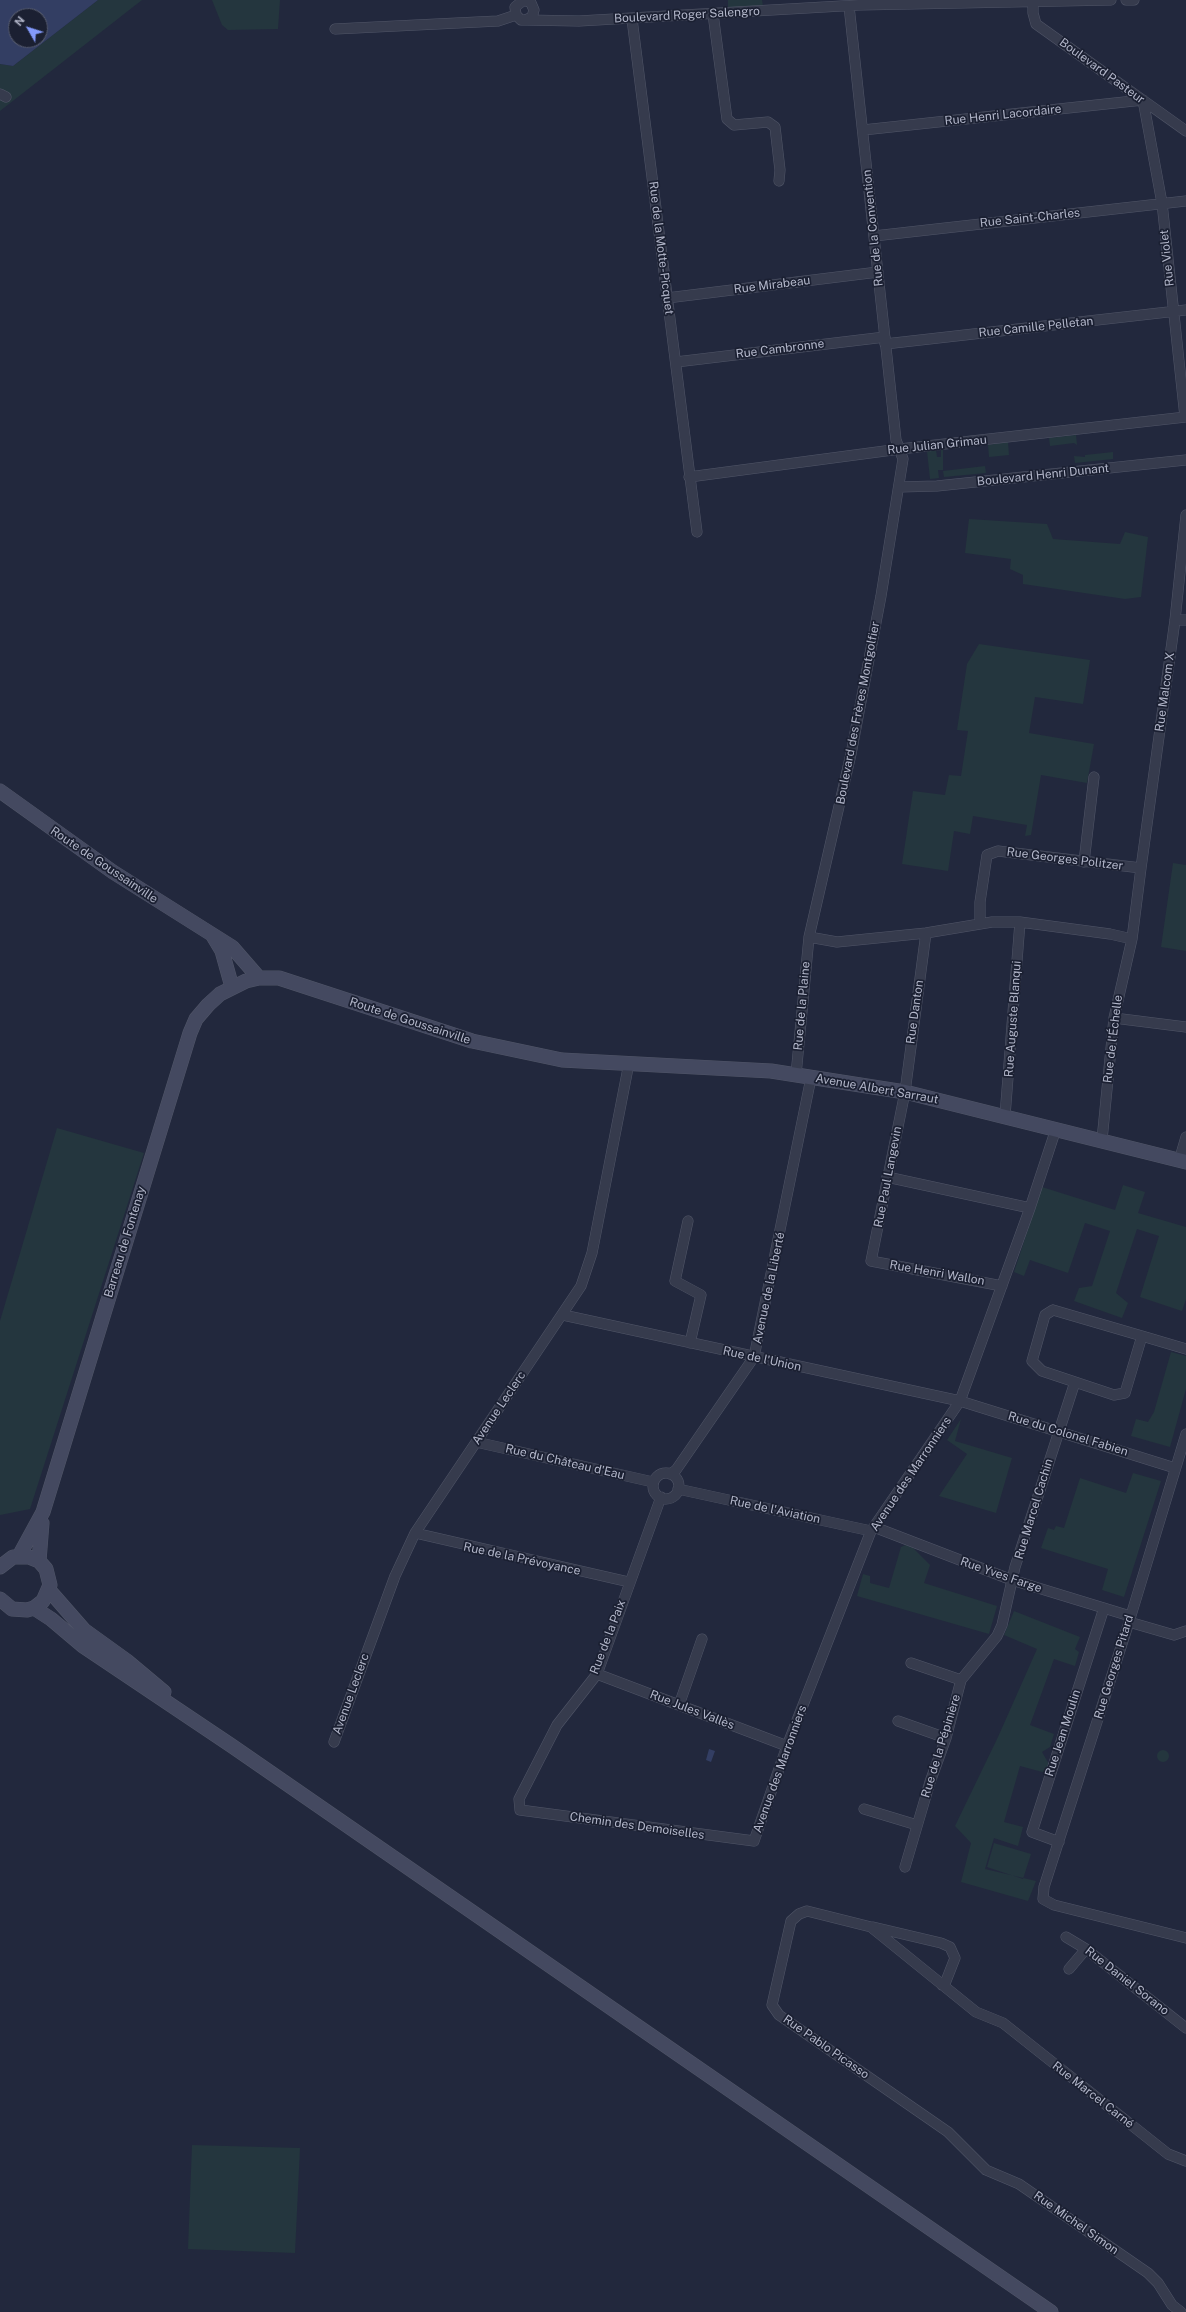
<!DOCTYPE html>
<html>
<head>
<meta charset="utf-8">
<style>
	body { margin:0 }
	#map { position:relative; width:1186px; height:2312px; overflow:hidden; background:#22283d; font-family:"Public Sans",sans-serif }
	canvas { display:block }
	.north { position:absolute; left:8px; top:8px; width:40px; height:40px; box-sizing:border-box; background:#1b2032; border:1px solid #575c6e; border-radius:50%; rotate:309deg; font-size:11px; font-weight:700; line-height:16px; text-align:center; color:#b2b6c9 }
	.north::after { content:''; display:block; margin:auto; width:14px; height:18px; background:#839afc; clip-path:polygon(50% 0,100% 100%,50% 72%,0 100%) }
</style>
</head>
<body>
<div id="map">
<canvas width="1186" height="2312"></canvas>
<div class="north">N</div>
</div>
<script>
const context = document.querySelector('canvas').getContext('2d');
context.lineJoin = 'round';
function fill(path, color) {
  context.fillStyle = color;
  context.fill(path, 'evenodd');
}
function shape(rows) {
  const path = new Path2D();
  for (const r of rows) {
    if (r.length === 3) {
      path.moveTo(r[0] + r[2], r[1]);
      path.arc(r[0], r[1], r[2], 0, 2 * Math.PI);
      continue;
    }
    path.moveTo(r[0], r[1]);
    for (let i = 2; i < r.length; i += 2) path.lineTo(r[i], r[i + 1]);
  }
  return path;
}
function stroke(path, color, width, dash) {
  context.strokeStyle = color;
  context.lineWidth = width;
  context.lineCap = dash ? 'butt' : 'round';
  context.setLineDash(dash || []);
  context.stroke(path);
}
function write(font, color, halo, rows, align = 'center') {
  context.font = font + ' "Public Sans",sans-serif';
  context.lineWidth = 3.5;
  context.setLineDash([]);
  context.textBaseline = 'middle';
  context.strokeStyle = halo;
  context.fillStyle = color;
  for (const [text, x, y, turn = 0] of rows) {
    context.save();
    context.translate(x, y);
    context.rotate((+turn || 0) * Math.PI / 180);
    context.textAlign = isNaN(turn) ? turn : align;
    if (halo) context.strokeText(text, 0, 0);
    context.fillText(text, 0, 0);
    context.restore();
  }
}
const green = shape([
	[98,0,142,0,0,111,0,64,13,66],
	[212,0,280,0,278,29,228,30,222,25],
	[728,0,762,0,763,6,728,8],
	[1076,435,1077,445,1074,443,1050,446,1049,438],
	[1008,442,1009,455,989,457,988,445],
	[936,450,937,457,941,457,941,450,943,450,943,470,938,470,939,478,930,479,927,451],
	[1113,452,1113,459,1075,463,1074,456,1085,457,1085,455],
	[985,466,986,473,944,477,943,471],
	[969,519,1047,524,1053,539,1120,544,1125,532,1148,537,1141,597,1125,599,1023,584,1023,575,1010,569,1011,559,965,553],
	[979,644,1090,660,1083,704,1035,697,1029,733,1094,744,1087,783,1041,775,1031,835,1025,836,1027,825,973,816,970,834,954,831,948,871,902,864,913,791,945,795,949,775,961,776,968,731,957,730,967,664],
	[1173,863,1186,865,1186,951,1161,947],
	[57,1128,144,1153,30,1509,0,1515,0,1321],
	[1123,1185,1145,1192,1138,1213,1186,1227,1186,1299,1182,1311,1140,1297,1159,1236,1137,1229,1116,1293,1128,1303,1122,1318,1074,1301,1079,1288,1092,1286,1110,1231,1085,1223,1068,1273,1030,1260,1024,1276,1014,1272,1042,1187,1115,1210],
	[1171,1352,1186,1356,1186,1389,1170,1447,1131,1436,1136,1419,1148,1422,1154,1412],
	[961,1419,955,1441,1012,1458,996,1513,939,1496,967,1454,947,1440],
	[1133,1473,1161,1481,1124,1597,1102,1590,1108,1569,1041,1548,1048,1528,1054,1530,1056,1526,1064,1528,1080,1478,1126,1493],
	[906,1545,913,1548,930,1565,924,1583,997,1606,989,1634,857,1596,863,1574,870,1576,870,1583,889,1588,901,1547],
	[1014,1611,1080,1637,1075,1649,1079,1652,1075,1666,1054,1659,1030,1725,1054,1734,1050,1747,1042,1752,1049,1764,1046,1773,1020,1766,1004,1822,1023,1827,1018,1846,994,1838,985,1869,1036,1881,1028,1901,961,1882,971,1843,955,1826,998,1737,1037,1649,1004,1635],
	[1163,1756,6],
	[994,1843,1031,1854,1023,1879,987,1867],
	[192,2145,300,2148,295,2253,188,2249]
]);
const water = shape([
	[0,0,98,0,13,66,0,64],
	[16,16,40,16,40,40,16,40],
	[709,1749,715,1751,711,1762,706,1760]
]);
const street = shape([
	[1126,0,1134,0],
	[1033,2,1033,13,1036,24,1186,131],
	[713,14,727,119,734,125,768,122,775,127,780,170,779,181],
	[632,19,697,532],
	[525,20,532,17,534,10,531,3,524,0,515,7,516,15,521,20,525,20,579,21,859,5,1111,0],
	[335,29,498,21,516,15],
	[0,94,6,97],
	[863,130,1143,100,1162,203,1185,417],
	[874,236,1186,201],
	[667,298,878,272],
	[885,344,1186,310],
	[676,362,885,337],
	[689,477,900,449,1186,417],
	[899,487,937,486,1186,460],
	[1175,620,1186,620],
	[1084,862,1094,777],
	[1141,868,1175,620,1186,515],
	[980,924,980,902,987,855,998,851,1141,868,1132,939,1114,1018,1102,1140],
	[926,933,905,1092,871,1261,1002,1286],
	[809,937,837,942,926,933,992,922,1020,922,1110,934,1132,939],
	[1114,1018,1186,1027],
	[796,1075,809,937,851,754,881,596,903,459,896,440,849,6],
	[1005,1116,1020,922],
	[1179,1161,1186,1137],
	[887,1177,1030,1208],
	[688,1221,675,1281,701,1295,690,1343],
	[1053,1310,1142,1336,1125,1393,1114,1395,1042,1371,1032,1361,1045,1315,1053,1310],
	[563,1315,960,1401,1175,1468],
	[1142,1336,1186,1349],
	[1186,1434,1129,1622,1044,1887,1043,1899,1054,1905,1186,1938],
	[476,1442,653,1482],
	[666,1486,13],
	[670,1474,676,1470,754,1357,811,1078],
	[678,1489,871,1531],
	[661,1497,597,1674,557,1725,519,1799,520,1810,754,1841,787,1746,871,1531,960,1401,1030,1208,1056,1129],
	[874,1527,1012,1580,1130,1616],
	[415,1533,629,1582],
	[1129,1622,1174,1635,1186,1631],
	[911,1663,961,1680],
	[597,1674,787,1746],
	[679,1705,702,1639],
	[898,1721,946,1738],
	[334,1742,395,1576,415,1533,581,1286,592,1253,629,1063],
	[864,1809,917,1825],
	[1059,1842,1032,1832,1104,1608],
	[905,1867,930,1782,946,1738,961,1680,997,1636,1002,1625,1015,1567,1075,1382],
	[873,1927,941,1943,950,1947,955,1958,946,1981,942,1985],
	[1066,1937,1086,1949,1186,2028],
	[1069,1969,1086,1949],
	[1181,2312,1172,2305,1158,2283,1148,2273,1019,2184,986,2170,948,2132,779,2015,772,2005,791,1921,799,1914,807,1911,871,1927,976,2012,1003,2023,1168,2154,1186,2161]
]);
const secondary = shape([
	[0,791,113,872,232,947,259,978],
	[213,936,222,951,232,987],
	[19,1556,43,1512,190,1033,196,1019,208,1005,220,994,246,981,259,978,279,978,472,1041,562,1060,771,1071,905,1092,1186,1162],
	[39,1561,42,1523],
	[0,1567,13,1557,29,1557,39,1561,46,1569,50,1585,43,1601,34,1608,27,1610,12,1609,0,1599],
	[49,1590,84,1630,127,1661,164,1692],
	[34,1608,51,1619,83,1646,232,1746,1051,2312]
]);
const streetNames = [
	["Boulevard Roger Salengro",687,15,-3],
	["Boulevard Pasteur",1102,71,36],
	["Rue Henri Lacordaire",1003,115,-6],
	["Rue Saint-Charles",1030,218,-6],
	["Rue de la Convention",873,228,-96],
	["Rue de la Motte-Picquet",661,248,83],
	["Rue Violet",1167,258,-96],
	["Rue Mirabeau",772,285,-7],
	["Rue Camille Pelletan",1036,327,-6],
	["Rue Cambronne",780,349,-7],
	["Rue Julian Grimau",937,445,-6],
	["Boulevard Henri Dunant",1043,475,-6],
	["Rue Malcom X",1165,692,-82],
	["Boulevard des Frères Montgolfier",858,713,-79],
	["Rue Georges Politzer",1065,859,7],
	["Route de Goussainville",104,865,34],
	["Rue de la Plaine",802,1006,-85],
	["Rue Danton",915,1012,-82],
	["Rue Auguste Blanqui",1013,1019,-86],
	["Route de Goussainville",410,1021,18],
	["Rue de l'Échelle",1113,1039,-83],
	["Avenue Albert Sarraut",877,1089,10],
	["Rue Paul Langevin",888,1177,-79],
	["Barreau de Fontenay",125,1242,-73],
	["Rue Henri Wallon",937,1273,10],
	["Avenue de la Liberté",769,1288,-78],
	["Rue de l'Union",762,1359,12],
	["Avenue Leclerc",499,1408,-56],
	["Rue du Colonel Fabien",1068,1434,17],
	["Rue du Château d'Eau",565,1462,13],
	["Avenue des Marronniers",911,1474,-56],
	["Rue Marcel Cachin",1034,1509,-73],
	["Rue de l'Aviation",775,1510,12],
	["Rue de la Prévoyance",522,1559,12],
	["Rue Yves Farge",1001,1575,19],
	["Rue de la Paix",608,1637,-69],
	["Rue Georges Pitard",1114,1667,-73],
	["Avenue Leclerc",351,1694,-70],
	["Rue Jules Vallès",692,1710,21],
	["Rue Jean Moulin",1063,1733,-72],
	["Rue de la Pépinière",941,1746,-73],
	["Avenue des Marronniers",780,1769,-70],
	["Chemin des Demoiselles",637,1826,8],
	["Rue Daniel Sorano",1127,1981,38],
	["Rue Pablo Picasso",826,2047,35],
	["Rue Marcel Carné",1093,2095,38],
	["Rue Michel Simon",1076,2223,35]
];
fill(green, '#24363e');
fill(water, '#333e63');
stroke(street, '#515668', 11);
stroke(secondary, '#515668', 15);
stroke(street, '#363b4d', 10);
stroke(secondary, '#444960', 14);
write('12px', '#b2b6c9', '#1b2032', streetNames);
</script>
</body>
</html>
